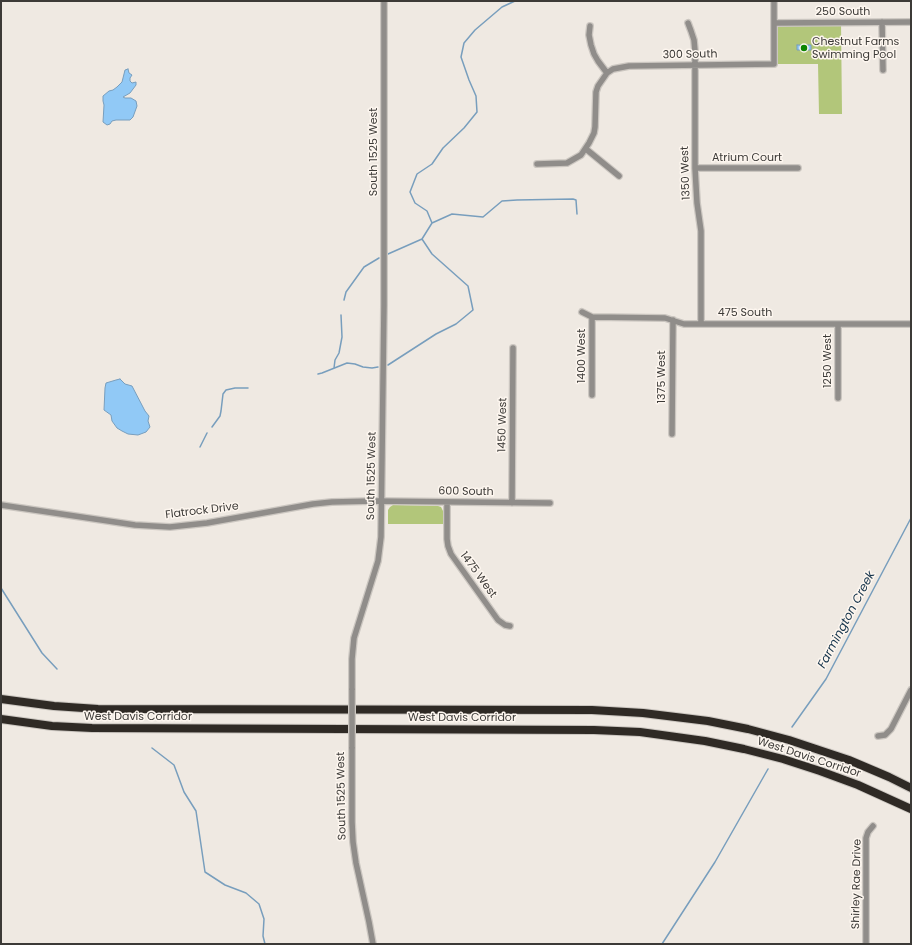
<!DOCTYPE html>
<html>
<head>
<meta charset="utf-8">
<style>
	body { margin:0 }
	#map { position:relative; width:912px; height:945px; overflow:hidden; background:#efe9e2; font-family:Poppins,sans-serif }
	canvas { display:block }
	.frame { position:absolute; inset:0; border:2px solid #3c3a37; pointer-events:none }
</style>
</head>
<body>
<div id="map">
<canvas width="912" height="945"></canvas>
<div class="frame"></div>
</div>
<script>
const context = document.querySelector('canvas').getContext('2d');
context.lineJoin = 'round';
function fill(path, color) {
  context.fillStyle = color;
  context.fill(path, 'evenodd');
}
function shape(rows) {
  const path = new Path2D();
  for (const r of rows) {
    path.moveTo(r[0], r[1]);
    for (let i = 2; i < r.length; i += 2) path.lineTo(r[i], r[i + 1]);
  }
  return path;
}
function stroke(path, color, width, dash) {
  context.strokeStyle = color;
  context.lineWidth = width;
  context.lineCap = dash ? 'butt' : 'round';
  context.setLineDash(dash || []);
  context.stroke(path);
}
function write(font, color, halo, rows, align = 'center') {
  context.font = font + ' Poppins,sans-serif';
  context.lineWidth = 3;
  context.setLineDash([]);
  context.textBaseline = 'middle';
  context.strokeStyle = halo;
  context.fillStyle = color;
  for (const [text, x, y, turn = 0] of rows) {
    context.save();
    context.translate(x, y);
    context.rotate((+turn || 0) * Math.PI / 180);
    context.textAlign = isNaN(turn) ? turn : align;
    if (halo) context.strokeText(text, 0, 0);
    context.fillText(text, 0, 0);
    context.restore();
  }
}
const green = shape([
	[841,22,842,114,819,114,818,64,774,64,774,23],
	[393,505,438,506,441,507,443,511,443,524,388,524,388,510,390,507]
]);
const water = shape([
	[797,45,811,45,811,50,797,50,797,45],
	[128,69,129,73,132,75,130,78,130,81,132,83,136,82,136,85,130,93,123,97,125,98,131,98,136,101,137,106,133,117,130,120,116,120,112,121,110,124,107,125,103,122,104,105,103,101,103,96,109,91,113,90,117,87,122,82,125,70,128,69],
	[120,379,125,384,132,386,145,411,149,416,148,421,150,427,146,432,138,435,128,434,122,431,117,428,112,421,111,415,104,410,105,388,106,383,116,380,120,379]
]);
const stream = shape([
	[432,223,452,214,483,217,502,201,517,200,573,199,576,200,577,214],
	[388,254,422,239,432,223,427,211,415,203,410,192,417,174,432,164,443,148,464,128,477,112,476,96,469,80,461,57,464,43,475,30,502,7,515,1],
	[344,300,346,292,364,267,379,258],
	[388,365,436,334,456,324,473,310,468,286,432,254,422,239],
	[334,368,335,360,339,353,342,337,341,315],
	[318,374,322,373,347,363,355,364,363,367,372,368,378,367],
	[212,427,220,416,221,411,223,394,226,390,235,388,248,388],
	[200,447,207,433],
	[1,588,42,653,57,669],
	[792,727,826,679,911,518],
	[152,748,174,765,184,792,196,811,205,872,225,885,246,893,259,904,264,919,263,936,265,944],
	[662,944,715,862,768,769]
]);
const minor = shape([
	[882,22,883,70],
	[688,23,691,31,694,40,695,51,695,168,697,203,701,231,701,323],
	[774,23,911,22],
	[590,26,589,35,591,45,594,54,598,61,607,73],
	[586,149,619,176],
	[537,164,567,163,581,155,589,143,594,133,595,127,596,92,598,86,607,73,613,69,629,66,774,64,774,1],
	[695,168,798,168],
	[582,312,592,317,665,318,684,324,911,324],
	[838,324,838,398],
	[592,395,592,317],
	[672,434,673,320],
	[447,502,447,539,448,546,451,554,498,620,505,625,510,626],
	[512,503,513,348],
	[1,505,135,525,170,527,207,523,313,504,332,502,374,501,550,503],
	[352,690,352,659,354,638,378,561,381,537,384,305,384,1],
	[878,736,885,735,891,729,911,690],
	[352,747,352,822,353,842,356,863,369,922,373,944],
	[866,944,866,838,868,832,873,826]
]);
const highway = shape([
	[1,699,54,706,98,709,592,710,643,713,708,721,748,729,789,740,849,760,889,777,911,788],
	[1,719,52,726,92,728,594,730,640,732,705,741,744,749,783,759,820,771,858,785,911,809]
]);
const minorBridge = shape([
	[352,747,352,690]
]);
const markers = [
	[804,48,4,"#0b8501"]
];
const streetNames = [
	["250 South",843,12],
	["300 South",690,55,-1],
	["South 1525 West",374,152,-90],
	["Atrium Court",747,158],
	["1350 West",686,173,-92],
	["475 South",745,313],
	["1400 West",582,356,-90],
	["1250 West",828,361,-90],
	["1375 West",662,377,-90],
	["1450 West",503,425,-89],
	["South 1525 West",372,476,-89],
	["600 South",466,492,1],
	["Flatrock Drive",202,511,-7],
	["1475 West",478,575,54],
	["West Davis Corridor",138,717],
	["West Davis Corridor",462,718],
	["West Davis Corridor",809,758,18],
	["South 1525 West",342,796,-91],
	["Shirley Rae Drive",857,884,-89]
];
const poiNames = [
	["Chestnut Farms",812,42],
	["Swimming Pool",812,55]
];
const waterNames = [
	["Farmington Creek",847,620,-62]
];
fill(green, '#b2c67a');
fill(water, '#91c9f6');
stroke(water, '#789ebd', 1);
stroke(stream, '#789ebd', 1.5);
stroke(minor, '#cbc6c0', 8);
stroke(highway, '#cbc6c0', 10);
stroke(minor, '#908d8a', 5.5);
stroke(highway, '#2f2a25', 8);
stroke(minorBridge, '#cbc6c0', 8, []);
stroke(minorBridge, '#908d8a', 5.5);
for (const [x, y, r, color] of markers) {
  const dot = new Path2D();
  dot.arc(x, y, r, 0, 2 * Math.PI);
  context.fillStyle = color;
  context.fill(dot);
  stroke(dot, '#fdf6ef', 1.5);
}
write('11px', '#3c3a37', '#fdf6ef', streetNames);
write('11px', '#3c3a37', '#fdf6ef', poiNames, 'left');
write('italic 12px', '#16344b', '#fdf6ef', waterNames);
</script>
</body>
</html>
